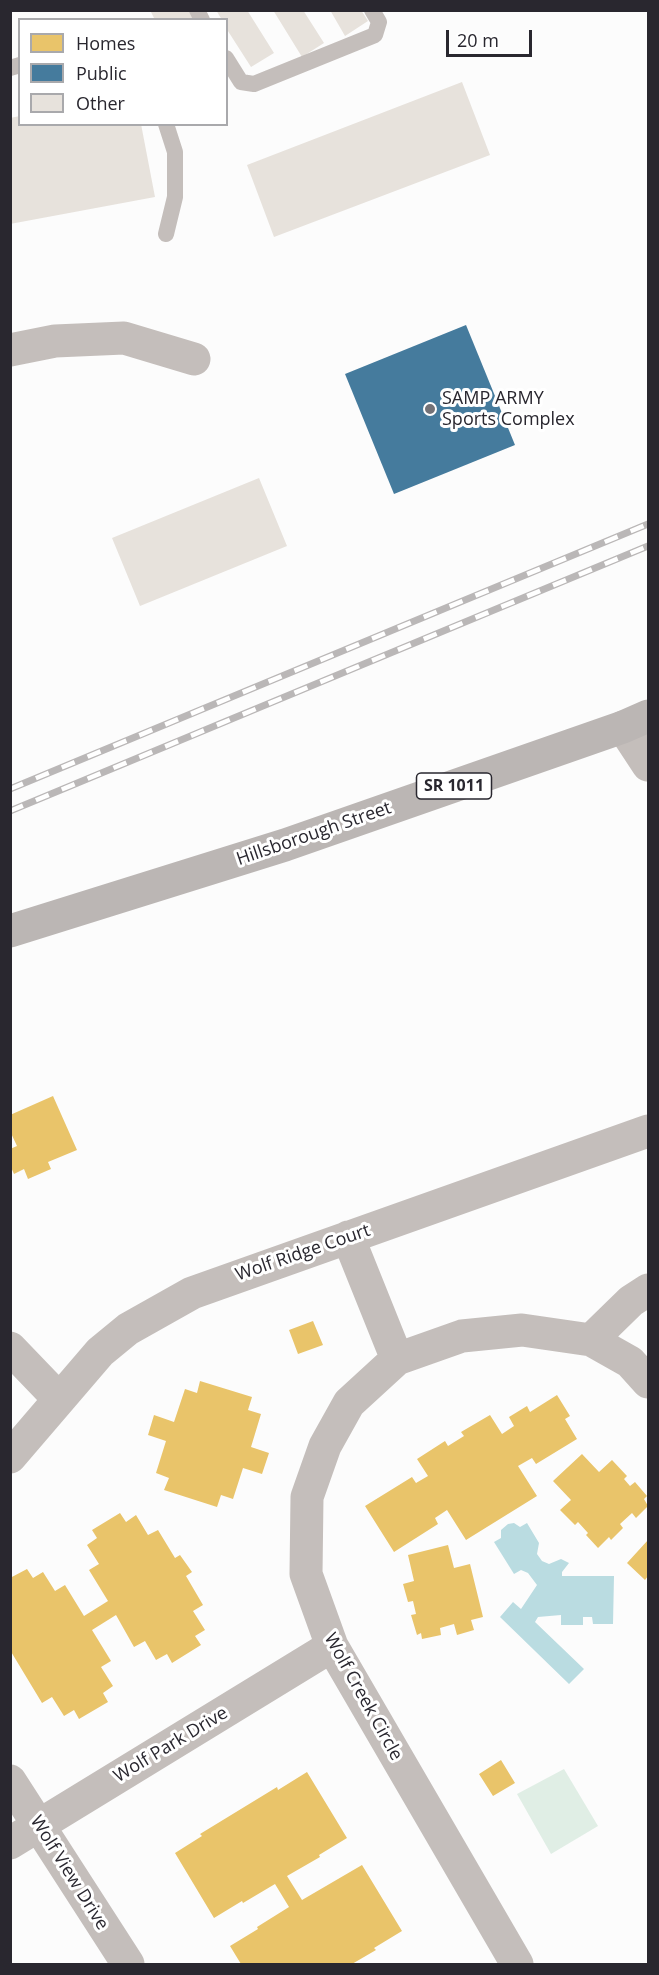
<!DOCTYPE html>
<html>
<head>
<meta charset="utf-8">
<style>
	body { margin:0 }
	#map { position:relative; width:659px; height:1975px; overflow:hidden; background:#fcfcfc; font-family:"Open Sans",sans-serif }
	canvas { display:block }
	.frame { position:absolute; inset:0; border:12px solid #29272f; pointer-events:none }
	.legend { position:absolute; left:18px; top:18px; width:210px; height:108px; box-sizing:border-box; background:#fff; border:2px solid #a9a9ac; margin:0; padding:8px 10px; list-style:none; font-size:18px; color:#29272f }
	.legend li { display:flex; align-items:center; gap:12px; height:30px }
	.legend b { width:30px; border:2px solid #a9a9ac }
	.scale { position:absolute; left:446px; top:30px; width:86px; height:27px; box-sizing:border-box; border:3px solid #29272f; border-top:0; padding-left:8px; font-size:18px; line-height:21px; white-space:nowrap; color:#29272f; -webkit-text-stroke:4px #fff; paint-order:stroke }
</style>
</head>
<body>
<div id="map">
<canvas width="659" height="1975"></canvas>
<div class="frame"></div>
<ul class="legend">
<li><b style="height:16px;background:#e9c46a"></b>Homes</li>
<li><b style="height:16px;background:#457b9d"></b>Public</li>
<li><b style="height:16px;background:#e7e2dc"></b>Other</li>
</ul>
<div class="scale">20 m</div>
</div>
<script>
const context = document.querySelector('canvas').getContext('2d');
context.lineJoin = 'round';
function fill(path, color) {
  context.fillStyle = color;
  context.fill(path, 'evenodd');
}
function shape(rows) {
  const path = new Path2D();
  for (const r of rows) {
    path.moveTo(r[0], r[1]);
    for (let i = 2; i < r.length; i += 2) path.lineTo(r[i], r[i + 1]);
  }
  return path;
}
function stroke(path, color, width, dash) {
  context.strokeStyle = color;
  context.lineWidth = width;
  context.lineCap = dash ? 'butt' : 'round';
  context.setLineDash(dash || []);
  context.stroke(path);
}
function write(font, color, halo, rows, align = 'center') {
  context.font = font + ' "Open Sans",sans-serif';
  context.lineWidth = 6;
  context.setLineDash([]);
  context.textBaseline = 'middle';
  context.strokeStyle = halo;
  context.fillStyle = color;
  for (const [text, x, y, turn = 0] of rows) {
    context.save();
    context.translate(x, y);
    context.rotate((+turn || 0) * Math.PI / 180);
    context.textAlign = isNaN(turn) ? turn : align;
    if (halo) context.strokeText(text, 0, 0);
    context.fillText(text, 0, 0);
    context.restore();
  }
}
const green = shape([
	[564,1769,598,1826,551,1854,517,1794]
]);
const water = shape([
	[514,1523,520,1527,527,1523,539,1543,537,1554,542,1561,549,1564,561,1559,569,1563,562,1572,562,1576,614,1576,613,1624,593,1624,592,1617,583,1617,583,1625,561,1625,561,1615,538,1617,535,1622,584,1669,569,1684,500,1617,513,1602,521,1609,537,1585,528,1573,521,1570,514,1574,494,1542,501,1538,501,1530,508,1524]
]);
const homes = shape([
	[53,1096,77,1150,48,1162,51,1169,28,1179,24,1169,14,1174,10,1165,10,1149,17,1146,10,1131,10,1115],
	[313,1321,323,1345,298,1354,289,1330],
	[200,1381,252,1397,248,1410,261,1414,251,1447,269,1453,262,1474,243,1468,233,1499,221,1495,217,1507,164,1490,169,1478,156,1473,166,1441,148,1435,154,1415,174,1422,185,1389,197,1393],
	[557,1395,570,1416,565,1419,577,1439,536,1464,532,1458,518,1466,537,1496,466,1540,447,1510,435,1518,438,1524,394,1552,365,1506,412,1477,416,1483,428,1476,417,1459,445,1441,448,1446,464,1436,461,1432,490,1415,502,1434,514,1426,509,1417,527,1406,530,1412],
	[582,1454,599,1472,612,1460,627,1476,624,1479,630,1486,635,1482,647,1496,644,1499,648,1506,636,1518,632,1513,620,1524,623,1528,611,1540,609,1537,598,1548,586,1535,588,1533,578,1522,575,1525,560,1510,571,1500,553,1481],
	[120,1513,126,1522,136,1515,148,1535,158,1530,175,1558,180,1555,192,1572,186,1576,203,1605,193,1611,205,1630,195,1636,201,1645,172,1663,167,1654,156,1660,145,1641,134,1647,116,1615,92,1630,111,1661,101,1667,113,1686,103,1693,108,1702,79,1719,74,1710,64,1716,52,1697,42,1703,10,1650,10,1578,27,1569,33,1578,43,1572,55,1591,65,1585,84,1616,108,1601,89,1570,99,1564,87,1545,97,1538,92,1530],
	[648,1540,648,1576,645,1580,627,1563],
	[448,1545,454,1568,470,1564,483,1617,471,1620,474,1630,457,1635,454,1624,440,1628,441,1635,422,1639,421,1633,417,1635,411,1615,416,1614,413,1601,408,1602,403,1584,414,1581,408,1555],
	[501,1760,515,1783,493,1796,479,1774],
	[307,1772,347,1838,319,1855,320,1857,287,1876,302,1900,362,1865,402,1931,374,1948,376,1950,352,1964,241,1964,230,1946,258,1929,257,1927,289,1907,275,1884,243,1903,242,1901,214,1918,175,1853,202,1836,200,1834,277,1787,278,1790]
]);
const public = shape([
	[466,325,515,445,394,494,345,374]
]);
const building = shape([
	[150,10,190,10,196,20,155,20],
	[216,10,247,10,274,53,251,67,226,28,226,20,222,20],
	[273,10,303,10,324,43,302,57],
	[330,10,361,10,368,21,345,36],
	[462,82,490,155,274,237,247,165],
	[20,116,20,124,141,124,155,197,10,224,10,118],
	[259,478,287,546,140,606,112,538]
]);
const service = shape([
	[197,10,202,20],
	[226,58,241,82,254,84,375,35,379,22,372,10],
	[10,68,20,65],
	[166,234,175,197,175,152,166,124]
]);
const minor = shape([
	[10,350,55,341,124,338,194,359],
	[623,727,648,765],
	[348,1237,397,1359],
	[591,1340,631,1301,648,1290],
	[10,1348,59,1399],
	[10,1457,100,1352,128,1329,192,1293,648,1131],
	[10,1781,128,1964],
	[10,1843,332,1646],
	[517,1964,332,1646,306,1574,307,1497,325,1446,349,1403,397,1359,462,1336,522,1330,591,1340,630,1362,648,1382]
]);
const primary = shape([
	[10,931,285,845,623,727,648,716]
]);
const rail = shape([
	[10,789,648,524],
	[10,811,648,546]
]);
const markers = [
	[430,409,6,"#737277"]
];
const shields = [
	[454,786,75]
];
const shieldNames = [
	["SR 1011",454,786]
];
const poiNames = [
	["SAMP ARMY",442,399],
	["Sports Complex",442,420]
];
const streetNames = [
	["Hillsborough Street",314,834,-19],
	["Wolf Ridge Court",303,1253,-19],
	["Wolf Creek Circle",363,1697,61],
	["Wolf Park Drive",171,1745,-31],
	["Wolf View Drive",69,1873,58]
];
fill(green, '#e0eee5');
fill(water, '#badce1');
fill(homes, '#e9c46a');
fill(public, '#457b9d');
fill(building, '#e7e2dc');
stroke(service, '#c4bebb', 16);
stroke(minor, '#c4bebb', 33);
stroke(primary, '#bbb6b4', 33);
stroke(rail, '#bab7b7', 7);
stroke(rail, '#fff', 4.5, [14]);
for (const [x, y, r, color] of markers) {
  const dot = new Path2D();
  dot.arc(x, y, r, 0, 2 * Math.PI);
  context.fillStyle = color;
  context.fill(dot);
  stroke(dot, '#fff', 2);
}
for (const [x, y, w] of shields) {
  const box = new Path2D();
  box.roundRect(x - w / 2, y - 13, w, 26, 4.5);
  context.fillStyle = '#fff';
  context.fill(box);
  stroke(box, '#29272f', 1.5);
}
write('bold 16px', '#29272f', null, shieldNames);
write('18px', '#29272f', '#fff', poiNames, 'left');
write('18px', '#29272f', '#fff', streetNames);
</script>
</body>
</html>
